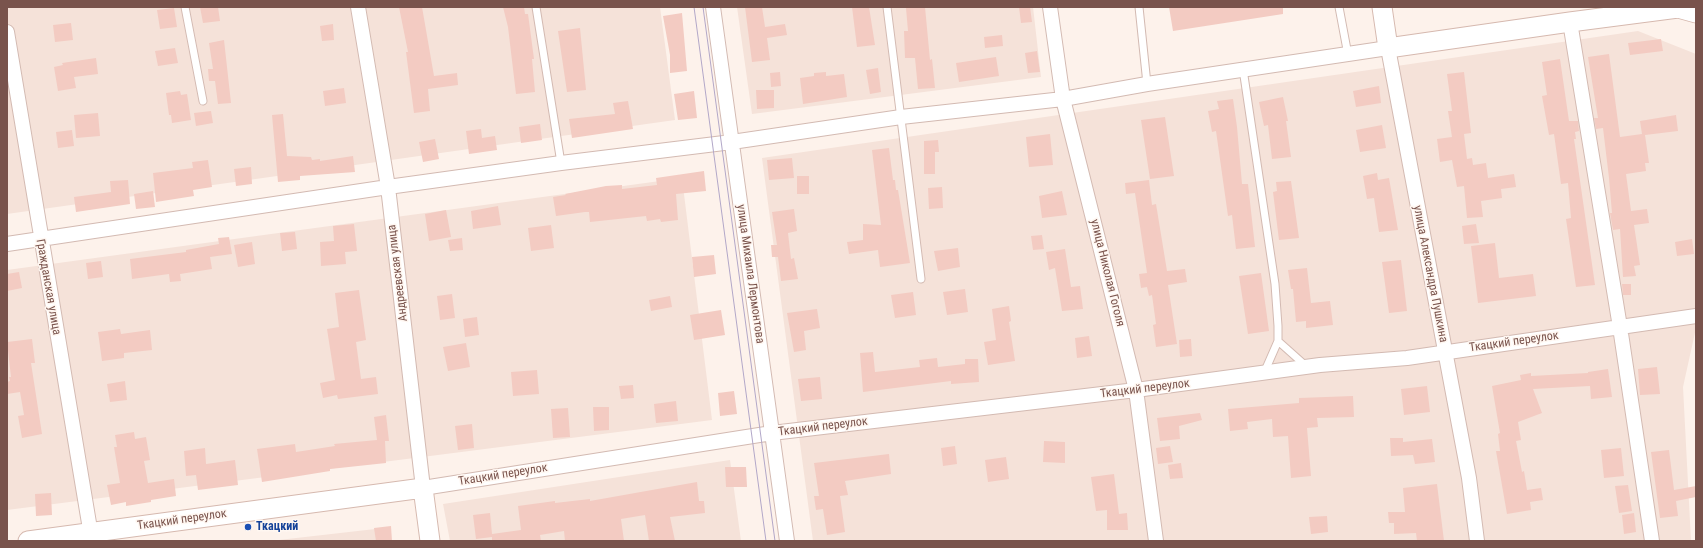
<!DOCTYPE html>
<html>
<head>
<meta charset="utf-8">
<style>
	body { margin:0 }
	#map { position:relative; width:1703px; height:548px; overflow:hidden; background:#fdf2eb; font-family:"Roboto Condensed",sans-serif }
	canvas { display:block }
	.frame { position:absolute; inset:0; border:8px solid #79534c; pointer-events:none }
</style>
</head>
<body>
<div id="map">
<canvas width="1703" height="548"></canvas>
<div class="frame"></div>
</div>
<script>
const context = document.querySelector('canvas').getContext('2d');
context.lineJoin = 'round';
function fill(path, color) {
  context.fillStyle = color;
  context.fill(path, 'evenodd');
}
function shape(rows) {
  const path = new Path2D();
  for (const r of rows) {
    path.moveTo(r[0], r[1]);
    for (let i = 2; i < r.length; i += 2) path.lineTo(r[i], r[i + 1]);
  }
  return path;
}
function stroke(path, color, width, dash) {
  context.strokeStyle = color;
  context.lineWidth = width;
  context.lineCap = dash ? 'butt' : 'round';
  context.setLineDash(dash || []);
  context.stroke(path);
}
function write(font, color, halo, rows, align = 'center') {
  context.font = font + ' "Roboto Condensed",sans-serif';
  context.lineWidth = 3;
  context.setLineDash([]);
  context.textBaseline = 'middle';
  context.strokeStyle = halo;
  context.fillStyle = color;
  for (const [text, x, y, turn = 0] of rows) {
    context.save();
    context.translate(x, y);
    context.rotate((+turn || 0) * Math.PI / 180);
    context.textAlign = isNaN(turn) ? turn : align;
    if (halo) context.strokeText(text, 0, 0);
    context.fillText(text, 0, 0);
    context.restore();
  }
}
const residential = shape([
	[7,7,660,7,675,120,7,214],
	[737,7,1033,7,1041,77,752,114],
	[1638,31,1696,54,1696,328,1683,387,1691,541,813,541,762,158],
	[682,178,712,420,7,510,7,270],
	[730,460,741,541,450,541,443,504],
	[384,528,386,541,270,541]
]);
const building = shape([
	[200,7,218,7,220,21,203,23],
	[399,7,422,7,434,76,457,73,458,85,428,89,430,111,414,113,406,52,408,52],
	[503,7,524,7,525,14,528,14,534,59,532,59,535,92,516,94,508,27],
	[745,7,762,7,765,27,785,24,787,35,767,38,770,60,752,62],
	[852,7,869,7,875,45,857,47],
	[925,7,930,60,932,59,935,88,918,89,915,58,905,58,904,31,908,31,906,8],
	[1019,7,1030,7,1032,22,1021,23],
	[1169,7,1283,7,1283,14,1173,31],
	[174,8,177,27,160,29,157,10],
	[682,13,687,71,670,73,670,55,663,16],
	[71,23,73,40,55,42,53,25],
	[333,24,334,40,322,41,320,26],
	[580,28,586,90,567,92,558,31],
	[1002,35,1003,46,985,48,984,37],
	[1661,39,1663,51,1630,55,1628,43],
	[224,40,231,103,218,104,215,81,209,81,208,69,213,69,209,43],
	[175,48,178,63,158,66,155,51],
	[1037,51,1040,72,1028,73,1025,53],
	[1609,54,1620,137,1642,134,1640,121,1676,115,1678,131,1645,135,1649,163,1645,163,1646,171,1626,174,1631,211,1647,209,1649,223,1634,225,1640,265,1634,266,1636,276,1623,277,1620,229,1613,230,1610,213,1612,213,1609,178,1603,128,1596,129,1594,118,1598,118,1588,57],
	[996,57,999,76,959,82,956,63],
	[96,58,98,74,74,77,76,88,58,91,54,67,63,65,62,63],
	[1560,59,1569,121,1578,121,1579,131,1575,132,1576,139,1574,139,1595,285,1576,287,1566,219,1571,218,1568,183,1561,184,1554,134,1549,135,1542,96,1547,95,1542,62],
	[878,68,881,92,870,94,866,70],
	[780,72,781,86,771,87,770,73],
	[826,72,826,76,844,74,847,97,803,104,800,78,814,76,814,73],
	[1464,72,1471,133,1464,134,1467,159,1472,158,1473,165,1486,163,1488,178,1514,174,1516,187,1501,189,1502,198,1481,201,1483,217,1467,218,1464,186,1457,187,1452,160,1440,162,1437,139,1452,137,1448,111,1452,111,1447,74],
	[1379,86,1381,103,1356,107,1353,91],
	[344,88,346,103,325,106,323,91],
	[756,90,774,90,774,108,757,109],
	[180,91,181,95,187,94,191,120,172,123,171,115,169,115,166,93],
	[694,91,697,118,678,120,674,94],
	[1283,97,1288,121,1286,121,1291,157,1272,159,1268,125,1264,126,1259,102],
	[1233,99,1237,127,1242,184,1248,184,1255,247,1236,249,1232,215,1228,216,1216,131,1212,132,1208,111,1219,109,1217,101],
	[628,101,633,129,572,138,569,119,615,114,613,103],
	[211,111,213,123,196,126,194,113],
	[98,113,100,136,76,138,74,115],
	[283,114,287,156,311,157,312,160,320,159,320,161,353,156,355,172,300,176,300,180,278,182,272,115],
	[1165,117,1174,176,1150,179,1141,120],
	[540,124,542,140,521,143,519,127],
	[1382,125,1386,148,1360,152,1356,130],
	[481,129,482,138,495,136,497,150,469,154,466,131],
	[72,130,74,146,58,148,56,132],
	[1050,134,1053,165,1029,167,1026,137],
	[435,139,439,159,423,162,419,142],
	[938,140,939,152,935,152,935,174,924,174,924,141],
	[889,148,893,180,895,180,896,190,898,190,910,263,880,267,878,250,849,254,847,242,863,240,863,224,881,225,872,150],
	[792,158,794,178,769,180,767,160],
	[208,160,212,187,193,190,194,196,156,202,153,173,193,168,192,162],
	[251,167,252,184,236,186,234,169],
	[704,171,706,191,676,194,678,220,661,222,660,219,647,221,646,216,590,222,589,212,585,212,556,216,553,197,566,195,565,194,606,186,622,185,622,189,657,185,656,178],
	[1377,173,1378,180,1389,178,1398,230,1379,232,1374,198,1367,199,1363,176],
	[797,176,809,176,809,194,797,194],
	[128,180,130,204,76,212,74,197,111,192,110,181],
	[1149,180,1152,205,1156,204,1167,271,1185,269,1187,282,1168,285,1177,344,1156,347,1153,325,1156,324,1152,295,1149,296,1147,287,1141,288,1139,274,1147,273,1135,193,1126,194,1125,183],
	[1291,181,1299,238,1279,240,1273,192,1277,191,1276,182],
	[942,187,943,208,929,209,928,188],
	[153,191,155,207,136,209,134,194],
	[1062,191,1067,215,1042,218,1039,196],
	[498,206,501,225,473,229,471,211],
	[794,209,797,231,788,233,791,259,794,258,798,279,781,281,778,257,772,257,771,245,777,245,772,212],
	[446,210,451,237,429,241,425,214],
	[354,224,357,251,345,252,346,264,321,266,320,242,334,241,333,226],
	[1476,224,1479,243,1464,244,1462,226],
	[551,225,554,248,531,251,528,228],
	[295,232,297,249,282,251,280,233],
	[1042,235,1044,249,1033,250,1031,236],
	[229,237,232,254,210,257,212,269,180,274,181,281,170,282,169,274,132,279,130,259,186,252,186,250,219,244,218,238],
	[462,238,463,250,450,251,448,240],
	[1692,239,1694,254,1677,256,1675,242],
	[252,242,255,264,238,267,234,245],
	[1495,243,1499,278,1533,274,1536,296,1478,303,1471,246],
	[958,248,960,267,938,271,934,251],
	[1065,249,1071,287,1080,286,1083,309,1062,311,1055,268,1049,270,1046,252],
	[714,255,716,274,694,277,692,257],
	[1401,260,1407,311,1389,313,1382,262],
	[101,261,103,277,88,279,86,263],
	[1307,268,1311,303,1330,301,1333,325,1306,328,1306,321,1296,322,1293,289,1291,289,1288,270],
	[19,272,22,288,7,291,7,274],
	[1261,273,1269,331,1248,334,1239,276],
	[1622,284,1631,284,1631,295,1623,295],
	[965,289,968,312,947,315,943,292],
	[359,290,366,340,356,342,361,379,376,377,378,394,338,399,337,395,323,398,320,383,335,380,327,329,339,327,335,293],
	[913,292,916,315,895,318,891,295],
	[452,294,455,318,440,320,437,296],
	[670,296,672,307,651,311,649,300],
	[1009,306,1011,321,1009,322,1015,361,988,365,984,342,996,340,992,309],
	[817,309,820,328,804,331,806,350,794,352,787,313],
	[721,310,725,335,694,340,690,315],
	[477,317,479,335,465,337,463,319],
	[120,329,121,334,150,330,152,350,124,353,124,358,102,361,98,332],
	[1089,336,1092,356,1077,358,1075,338],
	[32,339,35,363,31,363,42,434,22,438,18,416,24,415,20,392,7,394,7,382,10,381,9,377,11,377,7,342],
	[1191,339,1192,356,1180,357,1179,340],
	[466,343,470,367,448,371,443,347],
	[873,352,875,372,920,367,919,360,937,358,938,367,965,364,965,359,978,359,979,382,951,384,951,381,863,392,860,353],
	[1657,367,1660,394,1640,395,1638,369],
	[1608,369,1612,397,1591,399,1590,386,1533,389,1542,413,1518,422,1521,440,1516,441,1522,472,1524,471,1527,490,1541,488,1543,500,1530,502,1531,510,1507,514,1496,451,1500,451,1498,434,1500,433,1492,386,1521,380,1520,375,1531,373,1531,376,1588,373,1588,372],
	[537,370,539,394,513,396,511,372],
	[820,377,822,399,801,401,798,379],
	[125,381,127,400,110,402,107,384],
	[633,385,634,398,621,399,619,386],
	[1427,386,1430,412,1404,415,1401,389],
	[734,391,737,414,720,416,718,393],
	[1353,396,1354,417,1317,418,1318,427,1307,428,1311,476,1291,478,1288,436,1273,437,1272,419,1247,422,1248,429,1230,431,1228,409,1299,403,1299,398],
	[676,401,678,421,656,423,654,404],
	[593,407,609,407,609,430,594,431],
	[568,408,570,437,553,438,551,409],
	[1200,413,1202,420,1179,426,1180,439,1160,441,1157,418],
	[386,415,389,441,385,441,386,463,330,469,330,471,262,482,257,449,295,444,296,452,335,446,334,444,377,440,374,417],
	[472,424,474,448,458,450,455,426],
	[134,432,135,439,146,437,150,460,144,461,148,483,174,479,176,496,151,500,151,502,126,506,126,502,111,505,107,485,120,483,114,447,117,447,115,435],
	[1390,438,1403,438,1403,442,1432,439,1435,462,1415,464,1413,455,1391,456],
	[1044,441,1065,442,1065,463,1043,462],
	[955,446,957,464,943,466,941,448],
	[1170,446,1173,462,1158,464,1156,448],
	[205,448,206,464,235,460,238,485,198,490,196,475,186,476,184,451],
	[1621,448,1624,476,1604,478,1601,450],
	[1669,450,1674,490,1696,486,1696,497,1676,501,1678,516,1660,518,1651,452],
	[889,454,891,474,845,481,848,495,840,496,845,532,827,535,823,509,816,510,814,496,819,496,814,463],
	[1006,457,1009,479,988,482,985,460],
	[1181,463,1183,478,1170,479,1168,465],
	[725,467,746,467,747,487,726,487],
	[1114,474,1119,514,1127,513,1128,530,1107,530,1107,510,1096,511,1091,477],
	[697,482,699,501,704,501,705,513,670,517,675,541,649,541,645,515,621,519,624,541,565,541,564,531,540,535,541,541,492,541,492,537,476,539,473,515,490,513,492,534,521,530,518,506,555,501,555,503,590,499,590,501],
	[1437,484,1444,541,1417,541,1416,533,1394,534,1394,523,1389,523,1388,512,1405,512,1403,488],
	[1628,485,1632,511,1619,513,1615,486],
	[51,493,52,515,36,516,35,494],
	[1634,513,1636,532,1624,534,1622,515],
	[1327,516,1328,532,1311,534,1309,517],
	[391,526,392,541,376,541,374,528]
]);
const lane = shape([
	[185,7,203,101],
	[536,7,561,163],
	[887,7,921,279],
	[1139,7,1147,84],
	[1339,7,1348,55],
	[1243,69,1275,284,1278,326,1278,341,1264,373],
	[1278,341,1306,366]
]);
const street = shape([
	[358,7,388,187,423,488,772,433,1136,390,1320,365,1407,358,1696,316],
	[713,7,787,541],
	[1050,7,1063,99,1136,390,1156,541],
	[1570,22,1620,327,1652,541],
	[7,32,92,541],
	[7,244,388,187,561,163,732,142,901,117,1063,99,1147,84,1388,48,1469,478,1477,541]
]);
const secondary = shape([
	[1382,7,1388,48,1570,22,1678,8,1696,13],
	[28,541,423,488,430,541]
]);
const tram = shape([
	[694,7,766,541],
	[703,7,775,541]
]);
const markers = [
	[248,527,4,"#1a4fb4"]
];
const streetNames = [
	["Андреевская улица",398,273,-97],
	["улица Николая Гоголя",1107,273,76],
	["улица Михаила Лермонтова",750,274,82],
	["улица Александра Пушкина",1430,274,79],
	["Гражданская улица",48,287,80],
	["Ткацкий переулок",1514,342,-8],
	["Ткацкий переулок",1145,389,-7],
	["Ткацкий переулок",823,427,-7],
	["Ткацкий переулок",503,475,-9],
	["Ткацкий переулок",182,520,-8]
];
const transitNames = [
	["Ткацкий",256,527]
];
fill(residential, '#f5e2d9');
fill(building, '#f3cbc2');
stroke(lane, '#d3bab2', 9);
stroke(street, '#d3bab2', 16);
stroke(secondary, '#d6b9af', 21);
stroke(lane, '#fff', 7);
stroke(street, '#fff', 14);
stroke(secondary, '#fff', 19);
stroke(tram, '#b2a7c8', 1);
for (const [x, y, r, color] of markers) {
  const dot = new Path2D();
  dot.arc(x, y, r, 0, 2 * Math.PI);
  context.fillStyle = color;
  context.fill(dot);
  stroke(dot, '#fff7f1', 1.5);
}
write('12px', '#79534c', '#fff7f1', streetNames);
write('bold 12px', '#164399', '#fff7f1', transitNames, 'left');
</script>
</body>
</html>
